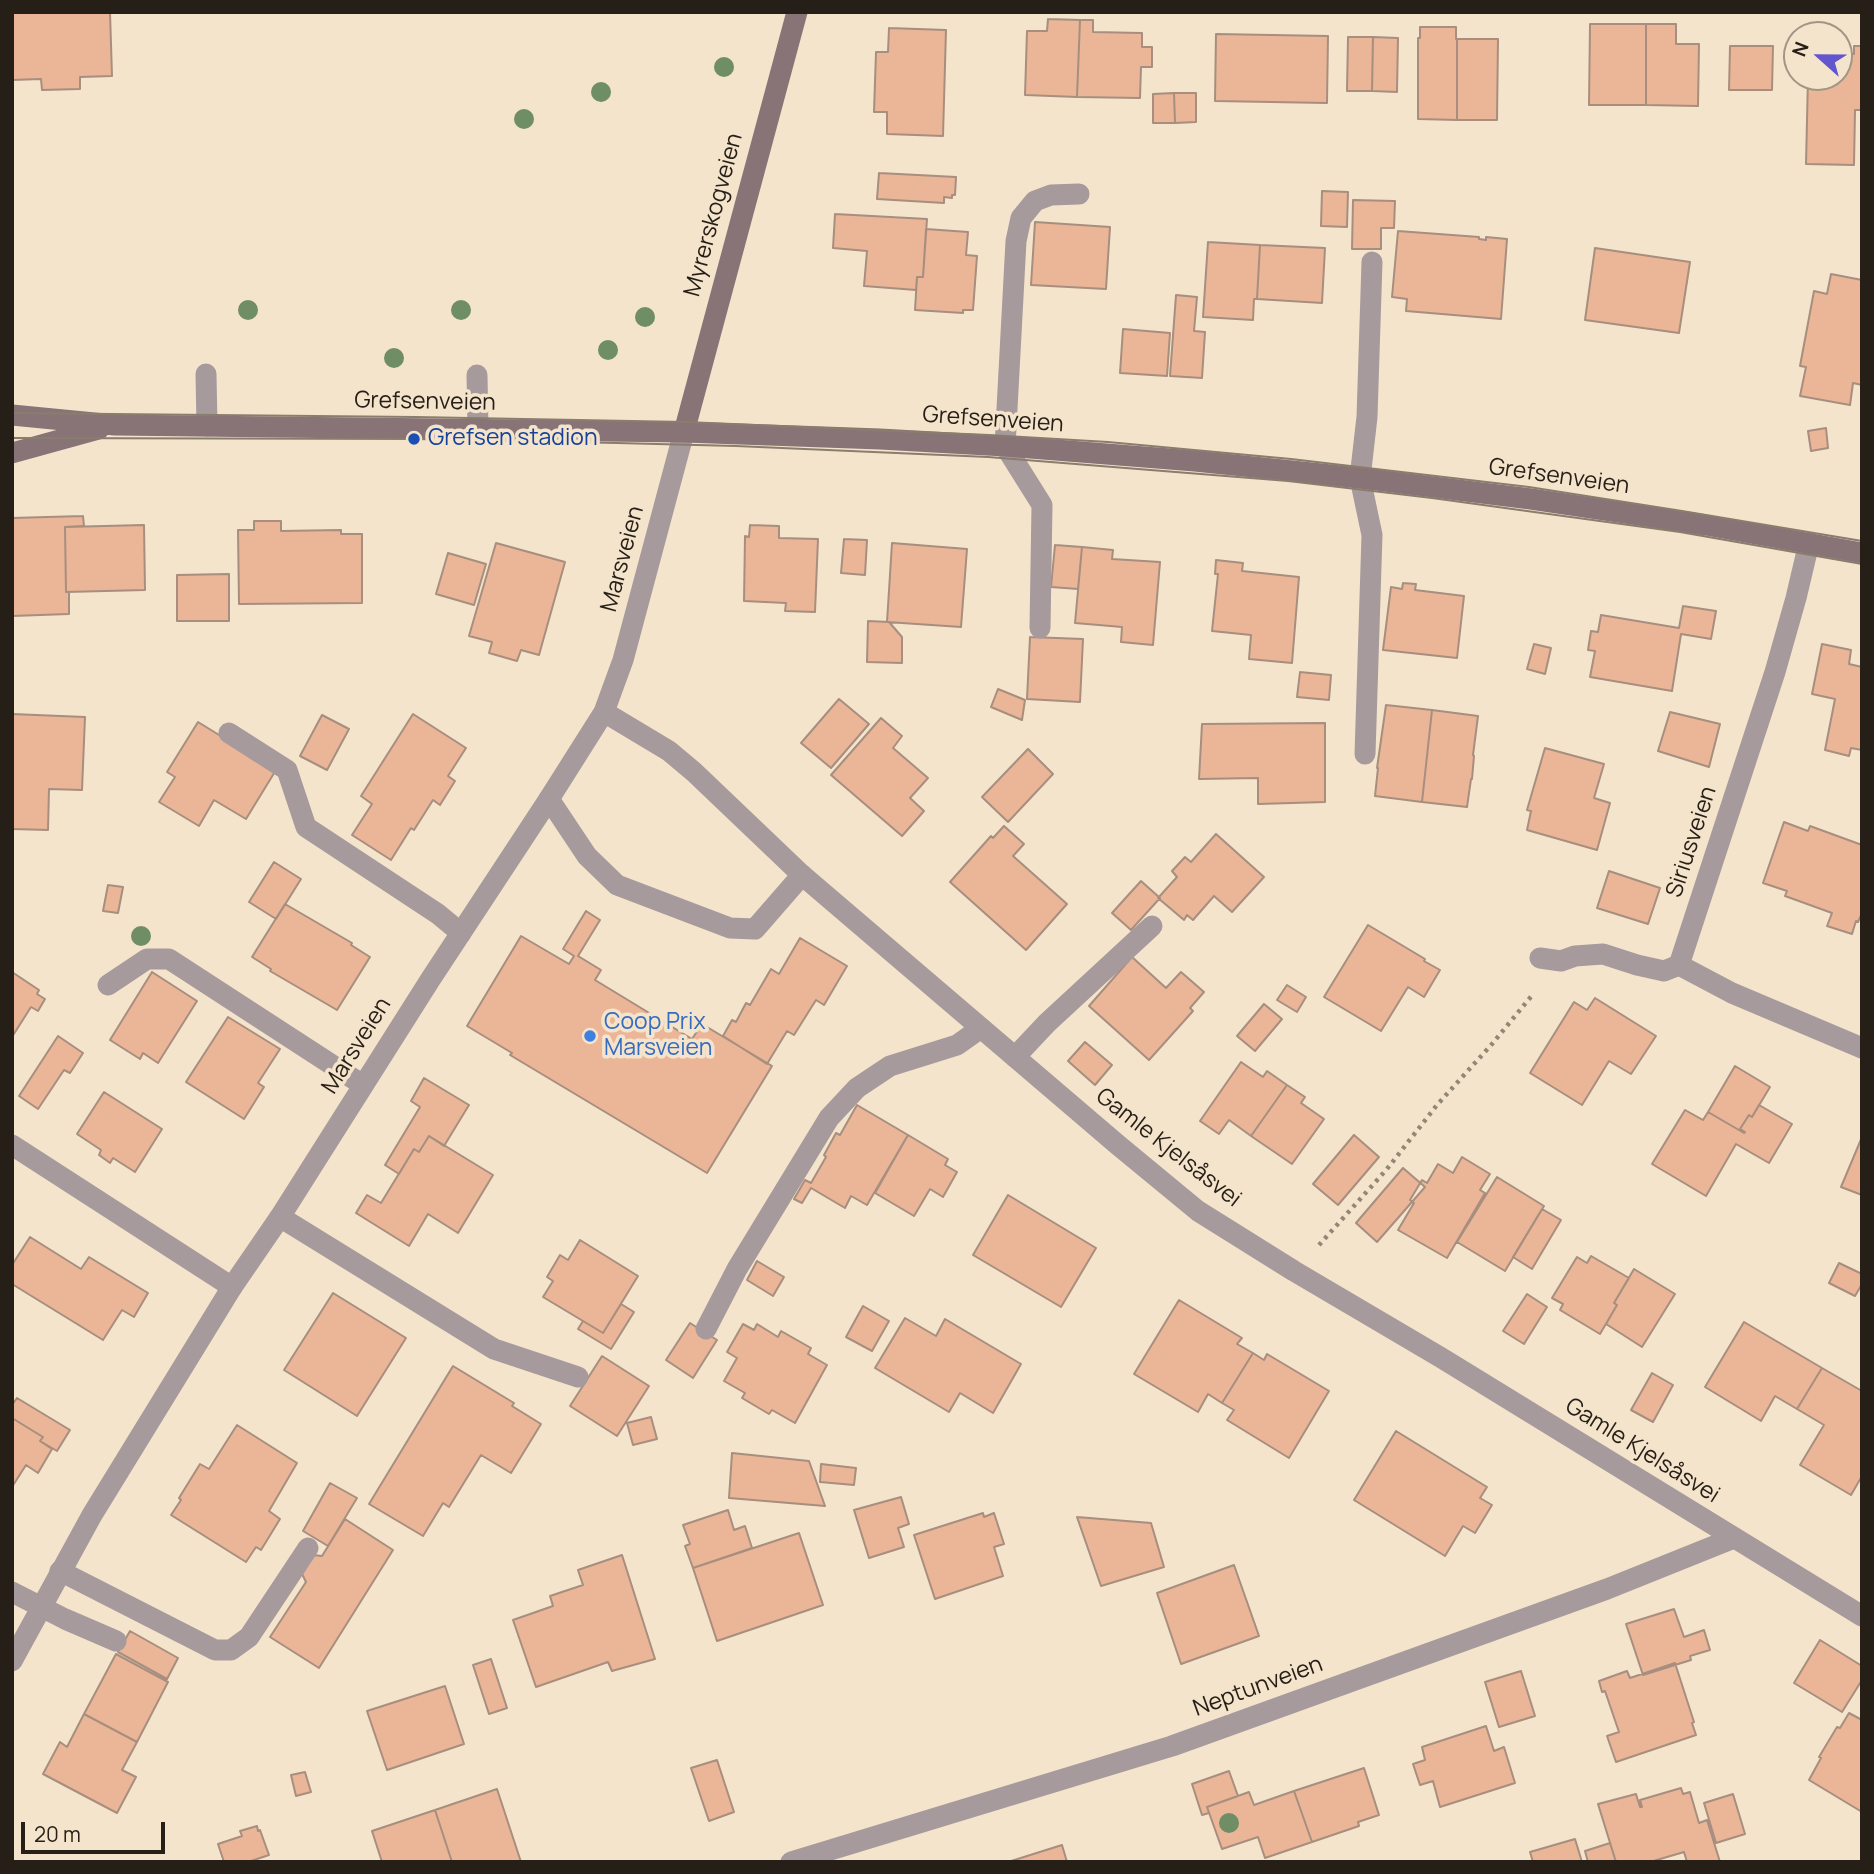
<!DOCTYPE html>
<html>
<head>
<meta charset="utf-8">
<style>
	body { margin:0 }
	#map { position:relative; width:1874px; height:1874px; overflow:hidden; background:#f5e4cc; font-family:Manrope,sans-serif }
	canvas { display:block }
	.frame { position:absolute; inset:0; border:14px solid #261f17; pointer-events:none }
	.north { position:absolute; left:1783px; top:21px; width:70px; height:70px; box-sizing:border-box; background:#f5e4cc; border:2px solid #a29584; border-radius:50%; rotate:291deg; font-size:19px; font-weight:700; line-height:28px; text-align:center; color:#261f17 }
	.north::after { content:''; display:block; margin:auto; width:24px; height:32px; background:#6355ce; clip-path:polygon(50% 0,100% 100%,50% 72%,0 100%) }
	.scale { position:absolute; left:21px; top:1822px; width:144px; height:32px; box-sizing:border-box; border:4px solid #261f17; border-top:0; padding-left:9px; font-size:21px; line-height:24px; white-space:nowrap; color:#261f17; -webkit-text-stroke:5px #f5e4cc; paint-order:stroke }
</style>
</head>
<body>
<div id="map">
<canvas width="1874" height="1874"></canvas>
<div class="frame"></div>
<div class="north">N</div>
<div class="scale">20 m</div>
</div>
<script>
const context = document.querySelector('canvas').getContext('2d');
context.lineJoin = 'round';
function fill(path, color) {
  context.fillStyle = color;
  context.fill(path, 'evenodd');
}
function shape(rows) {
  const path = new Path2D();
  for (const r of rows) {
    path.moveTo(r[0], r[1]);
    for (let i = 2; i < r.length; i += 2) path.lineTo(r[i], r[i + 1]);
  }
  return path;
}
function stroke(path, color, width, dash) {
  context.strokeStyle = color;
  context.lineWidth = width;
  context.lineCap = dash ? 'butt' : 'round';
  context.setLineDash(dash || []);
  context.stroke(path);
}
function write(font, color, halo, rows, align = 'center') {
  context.font = font + ' Manrope,sans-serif';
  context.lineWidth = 7;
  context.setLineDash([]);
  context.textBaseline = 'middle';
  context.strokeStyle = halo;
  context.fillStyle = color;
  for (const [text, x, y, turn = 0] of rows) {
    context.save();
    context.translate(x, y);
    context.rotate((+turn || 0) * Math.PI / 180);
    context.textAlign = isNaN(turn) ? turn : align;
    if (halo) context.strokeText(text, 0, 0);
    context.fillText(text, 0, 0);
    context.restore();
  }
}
const building = shape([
	[12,12,110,12,112,76,80,77,80,89,42,90,41,79,12,80,12,12],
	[1048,19,1080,20,1077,97,1025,95,1027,31,1047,31,1048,19],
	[1080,20,1093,20,1093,32,1142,33,1142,47,1152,47,1152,67,1141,67,1140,98,1077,97,1080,20],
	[1590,24,1646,24,1646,105,1589,105,1590,24],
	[1646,24,1676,24,1676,44,1699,44,1698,106,1646,105,1646,24],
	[1420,27,1456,27,1456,39,1457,39,1457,120,1418,119,1418,38,1420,38,1420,27],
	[889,28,946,30,943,136,887,134,887,112,874,112,876,52,888,52,889,28],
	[1216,34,1328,36,1327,103,1215,101,1216,34],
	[1348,37,1373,37,1372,91,1347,91,1348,37],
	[1373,37,1398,38,1397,92,1372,91,1373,37],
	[1457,39,1498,39,1497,120,1457,120,1457,39],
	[1730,46,1773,46,1772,90,1729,90,1730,46],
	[1854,46,1862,46,1862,110,1855,110,1854,165,1806,164,1808,77,1839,77,1839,53,1854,54,1854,46],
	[1174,93,1196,93,1196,122,1175,123,1174,93],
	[1174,93,1175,123,1153,123,1153,94,1174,93],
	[879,173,956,177,955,195,952,195,952,198,944,197,944,203,877,199,879,173],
	[1322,191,1348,192,1347,227,1321,226,1322,191],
	[1353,200,1395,201,1394,228,1381,228,1381,249,1352,249,1353,200],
	[835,214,927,219,923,277,917,277,916,290,864,286,867,251,833,248,835,214],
	[1035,222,1110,227,1106,289,1031,285,1035,222],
	[926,229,968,232,966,255,977,256,973,310,963,310,963,313,915,310,917,277,923,277,926,229],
	[1398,231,1479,237,1479,239,1486,240,1486,237,1507,239,1501,319,1406,311,1407,299,1392,297,1398,231],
	[1208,242,1260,245,1257,299,1254,299,1253,320,1203,317,1208,242],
	[1260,245,1325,248,1322,303,1257,299,1260,245],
	[1595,248,1690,262,1679,333,1585,320,1595,248],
	[1831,274,1862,280,1862,385,1853,383,1850,405,1800,396,1806,367,1800,366,1814,291,1827,294,1831,274],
	[1176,295,1197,297,1194,331,1205,332,1202,378,1170,376,1176,295],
	[1123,329,1170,333,1167,376,1120,373,1123,329],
	[1826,428,1828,448,1811,451,1808,431,1826,428],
	[83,516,84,526,65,527,66,592,69,592,69,614,12,616,12,518,83,516],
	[254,521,281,521,281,531,341,530,341,534,362,534,362,603,239,604,238,530,254,530,254,521],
	[144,525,145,590,66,592,65,527,144,525],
	[750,525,779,526,779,538,818,539,815,612,785,611,786,603,744,601,745,536,749,537,750,525],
	[844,539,867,540,865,575,841,573,844,539],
	[496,543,565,562,539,655,521,650,517,661,489,653,492,642,469,636,496,543],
	[892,543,967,549,961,627,887,622,892,543],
	[1055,545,1082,547,1078,589,1051,587,1055,545],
	[1082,547,1113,550,1112,559,1160,562,1153,645,1121,642,1122,627,1075,623,1082,547],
	[448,553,486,564,474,605,436,594,448,553],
	[1216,560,1243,563,1242,571,1299,577,1292,663,1249,659,1251,635,1212,631,1218,574,1215,574,1216,560],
	[229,574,229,621,177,621,177,575,229,574],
	[1403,583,1416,584,1415,590,1464,596,1457,658,1383,650,1391,587,1402,589,1403,583],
	[1683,606,1716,611,1711,639,1681,634,1672,691,1590,677,1595,651,1588,650,1591,631,1598,632,1601,615,1679,628,1683,606],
	[868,621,889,622,902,637,902,663,867,662,868,621],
	[1030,637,1083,639,1080,702,1027,699,1030,637],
	[1534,644,1551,648,1545,674,1527,669,1534,644],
	[1822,644,1851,650,1849,664,1862,667,1862,750,1851,748,1849,756,1825,750,1835,699,1812,694,1822,644],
	[1300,672,1331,675,1329,700,1297,697,1300,672],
	[998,689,1025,700,1022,720,991,707,998,689],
	[839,699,869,724,831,768,801,743,839,699],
	[1386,705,1432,710,1422,802,1375,796,1378,768,1377,768,1386,705],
	[1432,710,1478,716,1473,755,1474,756,1472,779,1471,779,1467,807,1422,802,1432,710],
	[1670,712,1720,724,1709,767,1658,751,1670,712],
	[12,714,85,717,82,790,49,789,48,830,12,829,12,714],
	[413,714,466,748,448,776,455,781,440,805,433,800,414,830,411,828,391,860,352,835,372,804,361,796,413,714],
	[322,715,349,729,327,770,300,756,322,715],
	[881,718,902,736,893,748,928,778,910,798,924,811,902,836,831,775,881,718],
	[198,722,276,770,246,819,214,800,199,826,159,802,175,777,167,772,198,722],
	[1325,723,1325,802,1258,804,1258,778,1199,779,1202,724,1325,723],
	[1545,748,1604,764,1594,798,1610,803,1597,850,1527,830,1531,811,1527,810,1545,748],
	[1028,749,1053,774,1008,822,982,797,1028,749],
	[1784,822,1808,831,1810,826,1862,845,1862,913,1858,922,1856,921,1852,934,1827,926,1832,913,1785,896,1787,891,1763,883,1784,822],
	[1004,826,1024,844,1013,856,1067,904,1026,950,950,882,991,836,993,838,1004,826],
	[1216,834,1264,877,1232,912,1214,896,1193,920,1187,915,1184,920,1158,898,1177,877,1172,871,1185,857,1191,862,1216,834],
	[274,862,301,879,276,919,249,902,274,862],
	[1609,871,1660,888,1648,924,1597,908,1609,871],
	[1141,881,1160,898,1131,930,1112,913,1141,881],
	[108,885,123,887,118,913,103,911,108,885],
	[285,904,352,943,351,945,370,957,337,1010,270,971,271,969,252,957,285,904],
	[586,911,600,920,578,956,601,970,595,980,692,1039,702,1024,772,1066,707,1173,510,1055,512,1053,467,1026,521,936,569,964,574,956,563,949,586,911],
	[1368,925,1425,959,1424,961,1440,970,1424,997,1408,987,1381,1031,1324,997,1368,925],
	[800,938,847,966,824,1005,816,1000,794,1035,787,1031,767,1064,723,1036,732,1020,736,1022,746,1003,750,1005,771,969,779,974,800,938],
	[1132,957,1166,988,1181,972,1204,992,1190,1008,1193,1011,1149,1060,1089,1006,1132,957],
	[12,972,39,990,37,994,45,999,38,1011,31,1007,12,1037,12,972],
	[152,972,197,1001,158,1063,143,1053,140,1059,110,1040,152,972],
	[1287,985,1306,997,1297,1012,1277,1000,1287,985],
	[1595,998,1656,1036,1631,1074,1609,1061,1582,1105,1530,1073,1574,1002,1587,1010,1595,998],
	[1264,1004,1282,1019,1255,1051,1237,1036,1264,1004],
	[228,1017,280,1049,258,1083,264,1087,244,1119,186,1082,228,1017],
	[58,1036,83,1053,70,1073,64,1070,38,1109,19,1096,58,1036],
	[1085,1042,1112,1065,1095,1085,1068,1061,1085,1042],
	[1241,1062,1263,1077,1267,1071,1287,1085,1251,1136,1229,1120,1219,1134,1200,1121,1241,1062],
	[1735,1066,1770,1087,1752,1117,1749,1115,1740,1129,1745,1132,1744,1133,1708,1112,1735,1066],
	[424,1078,469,1105,444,1146,429,1136,419,1152,414,1149,399,1174,385,1165,420,1107,411,1101,424,1078],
	[1287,1085,1305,1097,1301,1103,1324,1119,1292,1164,1251,1136,1287,1085],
	[104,1092,162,1129,135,1172,113,1158,110,1163,99,1155,101,1150,77,1134,104,1092],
	[857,1105,908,1135,867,1205,851,1196,845,1208,811,1188,802,1203,794,1199,805,1180,811,1183,826,1157,824,1155,836,1133,840,1135,857,1105],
	[1759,1105,1792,1124,1769,1163,1736,1144,1706,1196,1652,1164,1685,1110,1703,1120,1708,1112,1744,1133,1745,1132,1740,1129,1749,1115,1752,1117,1759,1105],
	[908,1135,948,1159,945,1165,957,1172,943,1197,930,1189,914,1216,875,1193,908,1135],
	[1354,1135,1379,1157,1338,1205,1313,1184,1354,1135],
	[429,1136,493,1175,458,1233,428,1214,409,1246,356,1213,367,1195,381,1203,414,1149,419,1152,429,1136],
	[1862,1137,1862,1195,1841,1187,1862,1137],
	[1462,1157,1490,1174,1480,1190,1485,1193,1447,1258,1398,1230,1414,1203,1410,1200,1422,1180,1427,1183,1438,1164,1453,1173,1462,1157],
	[1403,1168,1425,1187,1377,1242,1356,1223,1403,1168],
	[1497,1177,1544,1206,1505,1271,1457,1242,1497,1177],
	[1008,1195,1096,1248,1061,1307,973,1255,1008,1195],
	[1542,1209,1561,1220,1532,1269,1513,1257,1542,1209],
	[30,1237,81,1269,89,1257,148,1293,134,1317,122,1310,103,1340,12,1284,12,1265,30,1237],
	[580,1240,638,1276,603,1333,543,1297,553,1281,547,1277,560,1255,568,1260,580,1240],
	[1591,1256,1629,1278,1614,1303,1617,1305,1600,1334,1560,1310,1563,1304,1552,1298,1577,1257,1587,1263,1591,1256],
	[757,1261,784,1277,773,1296,747,1280,757,1261],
	[1839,1263,1862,1274,1862,1284,1855,1296,1829,1283,1839,1263],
	[1634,1269,1675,1294,1642,1347,1606,1324,1617,1305,1614,1303,1634,1269],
	[333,1293,406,1338,357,1416,284,1370,333,1293],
	[1527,1294,1547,1307,1524,1344,1503,1331,1527,1294],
	[1179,1300,1242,1338,1237,1344,1253,1353,1222,1403,1208,1394,1198,1412,1134,1374,1179,1300],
	[621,1304,634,1312,611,1349,578,1329,583,1321,603,1333,621,1304],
	[863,1306,889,1321,872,1351,846,1337,863,1306],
	[905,1318,936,1336,945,1319,1021,1364,993,1413,960,1393,949,1412,875,1368,905,1318],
	[1744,1322,1822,1368,1797,1409,1775,1396,1761,1421,1705,1387,1744,1322],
	[690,1323,717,1340,693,1378,666,1360,690,1323],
	[743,1324,754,1330,757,1324,778,1337,781,1331,811,1348,808,1354,827,1365,795,1423,772,1410,769,1414,742,1398,745,1393,724,1381,737,1358,727,1352,743,1324],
	[1253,1353,1264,1360,1267,1354,1329,1391,1289,1458,1227,1420,1234,1410,1222,1403,1253,1353],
	[602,1356,649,1386,617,1436,570,1406,602,1356],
	[453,1366,514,1403,512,1406,541,1424,511,1473,481,1455,449,1507,443,1503,423,1536,369,1504,453,1366],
	[1822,1368,1862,1391,1862,1476,1851,1495,1800,1465,1824,1425,1797,1409,1822,1368],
	[1652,1373,1673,1385,1653,1422,1631,1410,1652,1373],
	[17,1398,70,1430,57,1451,40,1441,43,1437,12,1418,12,1405,17,1398],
	[651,1417,657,1439,633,1445,627,1423,651,1417],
	[12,1418,43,1437,40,1441,52,1449,38,1473,26,1465,12,1487,12,1418],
	[237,1425,297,1463,269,1511,280,1519,261,1550,256,1547,246,1562,171,1515,181,1500,179,1498,200,1464,209,1469,237,1425],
	[1396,1431,1487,1487,1480,1498,1492,1505,1475,1533,1463,1526,1445,1556,1354,1500,1396,1431],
	[732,1453,809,1461,825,1506,729,1498,732,1453],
	[821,1464,856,1468,854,1485,820,1482,821,1464],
	[330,1483,357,1498,328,1546,303,1531,330,1483],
	[901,1497,909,1524,898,1528,904,1547,869,1558,854,1510,901,1497],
	[728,1510,734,1530,745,1526,752,1548,693,1568,685,1546,690,1544,683,1525,728,1510],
	[983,1513,984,1517,994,1513,1004,1544,994,1547,1003,1576,935,1599,914,1535,983,1513],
	[1077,1517,1151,1523,1164,1567,1101,1586,1077,1517],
	[345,1519,393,1550,319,1668,270,1637,306,1582,302,1574,313,1555,322,1556,345,1519],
	[799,1533,823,1605,717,1641,693,1568,799,1533],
	[622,1555,655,1659,612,1671,608,1662,536,1687,513,1620,553,1606,550,1596,583,1585,578,1570,622,1555],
	[1234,1565,1259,1636,1181,1664,1157,1593,1234,1565],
	[1674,1609,1684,1637,1704,1630,1710,1650,1690,1656,1691,1660,1643,1675,1626,1624,1674,1609],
	[130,1631,178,1658,167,1679,118,1652,130,1631],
	[1820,1640,1862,1666,1862,1680,1842,1712,1794,1683,1820,1640],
	[116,1654,168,1682,137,1742,84,1714,116,1654],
	[491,1659,507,1708,489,1714,473,1665,491,1659],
	[1675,1663,1694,1722,1692,1723,1696,1735,1616,1762,1607,1736,1619,1732,1605,1691,1602,1692,1599,1681,1627,1671,1630,1678,1675,1663],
	[1521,1671,1535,1716,1499,1727,1485,1682,1521,1671],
	[445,1686,464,1744,387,1770,367,1711,445,1686],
	[1849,1713,1862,1720,1862,1812,1809,1780,1821,1758,1819,1757,1837,1727,1840,1728,1849,1713],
	[84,1714,137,1742,122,1770,136,1777,117,1813,43,1774,60,1742,67,1747,84,1714],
	[1486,1726,1494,1751,1504,1747,1515,1783,1440,1807,1433,1781,1420,1785,1413,1764,1425,1760,1422,1747,1486,1726],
	[717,1760,734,1812,709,1821,691,1768,717,1760],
	[1364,1768,1379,1815,1358,1822,1359,1826,1312,1842,1294,1791,1364,1768],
	[1229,1771,1238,1796,1207,1807,1209,1813,1202,1815,1192,1784,1229,1771],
	[305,1772,311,1792,296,1796,291,1775,305,1772],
	[1681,1788,1683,1794,1690,1792,1699,1823,1707,1820,1720,1862,1687,1862,1684,1852,1650,1862,1616,1862,1598,1804,1636,1794,1640,1807,1642,1807,1640,1800,1681,1788],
	[497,1789,521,1862,452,1862,435,1810,497,1789],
	[1294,1791,1312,1842,1265,1858,1258,1837,1222,1849,1207,1807,1249,1792,1254,1805,1294,1791],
	[1733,1794,1745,1834,1716,1843,1704,1803,1733,1794],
	[435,1810,452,1862,382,1862,372,1831,435,1810],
	[257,1826,258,1831,260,1830,269,1855,248,1862,224,1862,218,1844,242,1836,240,1831,257,1826],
	[1575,1839,1582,1862,1533,1862,1530,1852,1575,1839],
	[1610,1843,1616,1862,1588,1862,1585,1851,1610,1843],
	[1062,1845,1067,1862,1008,1862,1062,1845]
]);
const path = shape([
	[1319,1245,1387,1169,1437,1105,1492,1044,1534,993]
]);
const lane = shape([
	[206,374,207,426],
	[477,375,478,429],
	[1040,628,1042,505,1005,446,1016,241,1021,218,1035,201,1051,195,1079,194],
	[229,733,287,770,306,827,438,914,461,933],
	[1365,754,1372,535,1360,478,1367,417,1372,262],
	[549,799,587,856,617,885,730,928,755,929,802,875],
	[1540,958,1561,961,1575,956,1603,954,1637,965,1664,971,1679,965],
	[108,985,147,959,169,959,363,1085],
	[1015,1057,1047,1023,1152,926],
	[12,1145,232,1287],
	[280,1217,494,1349,578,1377],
	[706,1329,737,1269,829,1118,857,1088,890,1066,957,1045,981,1028],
	[60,1571,215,1650,231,1650,249,1637,308,1548],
	[12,1592,65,1619,116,1641]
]);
const street = shape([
	[1809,543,1796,598,1775,672,1679,965,1732,993,1862,1048],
	[604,712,669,751,694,772,802,875,1118,1145,1198,1211,1294,1271,1440,1357,1862,1616],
	[12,1661,92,1515,232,1287,280,1217,430,980,549,799,604,712,623,660,684,432],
	[791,1862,1172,1746,1607,1589,1734,1538]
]);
const secondary = shape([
	[12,415,115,425,684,432,880,439,1005,446,1195,461,1360,478,1531,499,1706,525,1862,553],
	[684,432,797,12],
	[12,453,99,429]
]);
const tram = shape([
	[12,413,416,417,686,422,989,435,1108,442,1291,459,1529,487,1682,511,1862,541],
	[12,438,414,439,617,443,736,446,988,457,1288,481,1432,498,1680,532,1862,564]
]);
const trees = [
	[724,67],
	[601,92],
	[524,119],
	[248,310],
	[461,310],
	[645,317],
	[608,350],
	[394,358],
	[141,936],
	[1229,1823]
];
const markers = [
	[414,439,7,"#1a4fb4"],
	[590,1036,7,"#3f7fe0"]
];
const streetNames = [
	["Myrerskogveien",714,215,-75],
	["Grefsenveien",425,402,1],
	["Grefsenveien",993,420,4],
	["Grefsenveien",1559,477,8],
	["Marsveien",623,559,-75],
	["Siriusveien",1692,842,-72],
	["Marsveien",357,1046,-58],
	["Gamle Kjelsåsvei",1168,1148,38],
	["Gamle Kjelsåsvei",1642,1451,32],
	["Neptunveien",1258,1687,-20]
];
const transitNames = [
	["Grefsen stadion",428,439]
];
const shopNames = [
	["Coop Prix",604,1023],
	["Marsveien",604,1049]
];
fill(building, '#eab697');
stroke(building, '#a78e7f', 2);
stroke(path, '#928675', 4.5, [3.5, 5]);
stroke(lane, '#a79a9c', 21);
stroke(street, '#a79a9c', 21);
stroke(secondary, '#887477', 21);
stroke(tram, '#897d6d', 2);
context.fillStyle = '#708e66';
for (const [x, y] of trees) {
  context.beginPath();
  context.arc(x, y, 10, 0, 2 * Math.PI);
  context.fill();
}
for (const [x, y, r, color] of markers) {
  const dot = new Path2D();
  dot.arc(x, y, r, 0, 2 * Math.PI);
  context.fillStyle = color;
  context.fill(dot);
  stroke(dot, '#f5e4cc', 2.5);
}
write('23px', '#261f17', '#f5e4cc', streetNames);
write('23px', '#164399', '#f5e4cc', transitNames, 'left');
write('23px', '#366cbe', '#f5e4cc', shopNames, 'left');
</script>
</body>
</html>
